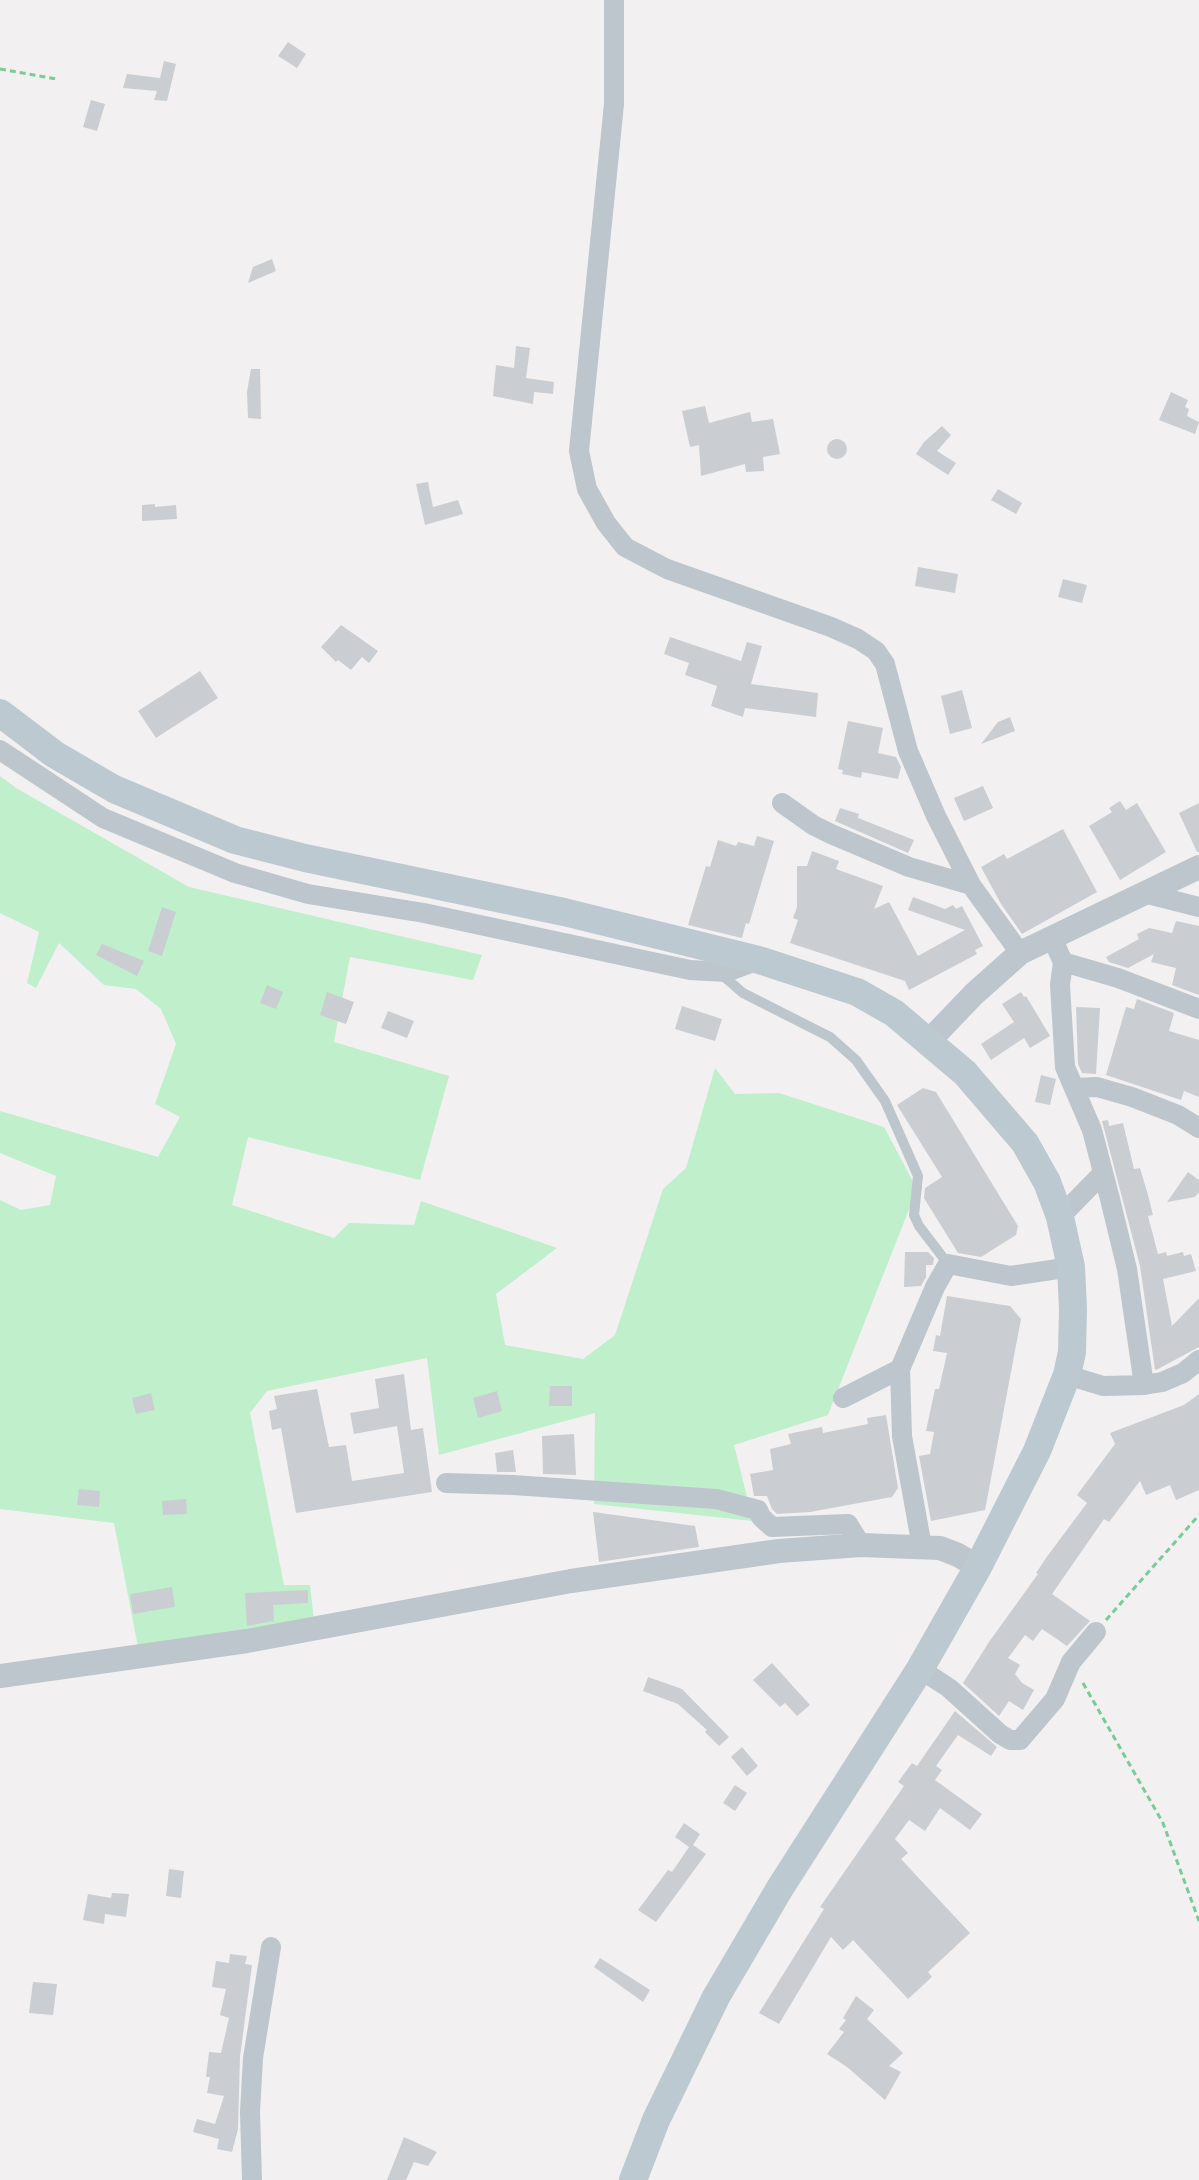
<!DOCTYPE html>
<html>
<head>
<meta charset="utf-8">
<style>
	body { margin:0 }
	canvas { display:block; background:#f2f0f0 }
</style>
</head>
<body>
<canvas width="1199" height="2180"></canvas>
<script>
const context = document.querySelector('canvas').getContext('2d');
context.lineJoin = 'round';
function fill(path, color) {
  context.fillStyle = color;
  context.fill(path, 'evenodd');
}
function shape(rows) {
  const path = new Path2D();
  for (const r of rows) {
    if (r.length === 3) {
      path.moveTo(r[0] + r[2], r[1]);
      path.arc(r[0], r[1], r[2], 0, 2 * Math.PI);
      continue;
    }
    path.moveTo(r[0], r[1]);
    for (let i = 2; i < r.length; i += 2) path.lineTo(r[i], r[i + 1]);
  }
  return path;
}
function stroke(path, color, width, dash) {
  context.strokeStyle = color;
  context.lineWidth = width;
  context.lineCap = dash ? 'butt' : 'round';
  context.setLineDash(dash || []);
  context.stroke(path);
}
const green = shape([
	[0,776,16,788,189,887,482,955,473,980,350,957,334,1042,449,1076,420,1180,248,1137,232,1205,334,1238,349,1223,414,1225,421,1201,557,1248,496,1294,505,1345,583,1359,615,1335,663,1189,686,1168,715,1068,735,1094,779,1093,884,1127,917,1189,828,1415,734,1445,753,1521,594,1504,595,1413,439,1455,427,1358,267,1391,250,1413,284,1585,310,1585,314,1621,139,1652,114,1523,0,1509,0,1200,21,1210,50,1205,56,1176,0,1153,0,1111,158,1157,180,1117,155,1104,176,1044,161,1009,136,989,104,985,59,943,36,988,27,983,39,932,0,913]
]);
const building = shape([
	[288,42,306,54,297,68,278,56],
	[164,61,176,64,167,101,154,100,157,91,123,88,127,74,160,78],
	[91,100,105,104,97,131,83,127],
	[272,259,276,271,248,283,253,267],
	[516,346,530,348,526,378,554,382,553,394,534,392,533,404,493,396,496,365,514,368],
	[251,369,260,369,261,419,248,418,247,392],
	[1171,392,1188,400,1185,407,1189,409,1187,416,1199,422,1195,434,1159,420],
	[705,406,709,423,750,412,752,422,773,419,780,454,763,457,764,471,746,472,745,464,701,476,699,445,690,447,682,411],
	[942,426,951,435,937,451,956,463,948,475,916,454,924,442],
	[837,449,10],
	[428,482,433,507,458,500,463,514,425,525,416,484],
	[998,489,1022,503,1016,514,991,500],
	[155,504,155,507,176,505,177,519,142,521,142,505],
	[918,567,958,574,955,593,915,586],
	[1063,579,1087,585,1082,603,1058,597],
	[341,625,378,651,369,663,362,657,351,670,338,660,336,662,321,647],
	[670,637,741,661,747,642,762,646,751,684,818,693,816,717,745,708,743,717,711,706,717,686,685,675,689,663,664,654],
	[200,671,218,698,156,738,138,711],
	[962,690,972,728,950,734,941,696],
	[1010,717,1015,731,981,744,998,722],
	[848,721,883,728,878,753,896,757,901,767,898,779,862,772,861,778,842,774,843,770,838,769],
	[983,786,993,808,964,821,954,798],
	[1120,801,1126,810,1137,803,1166,852,1120,880,1089,826,1112,812,1109,808],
	[1199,803,1199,852,1197,852,1179,813],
	[840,808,859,814,858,818,914,840,908,853,835,821],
	[1063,829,1097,892,1022,934,1001,904,981,867,1004,854,1007,859],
	[757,836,774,841,749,924,746,923,742,938,688,925,706,866,710,867,718,840,736,846,738,842,754,846],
	[812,851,839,861,836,869,883,886,874,909,889,902,918,956,965,930,908,910,913,897,945,909,953,905,956,909,962,906,983,946,975,950,977,954,909,990,905,981,790,943,798,920,793,918,797,907,797,866,807,866],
	[162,907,176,912,162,956,148,951],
	[1176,921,1199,926,1199,995,1172,985,1176,968,1151,962,1154,954,1128,968,1109,962,1106,957,1139,939,1137,934,1149,928,1172,933],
	[102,944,144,961,137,976,96,955],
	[267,985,283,992,276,1009,260,1003],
	[327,992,354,1002,346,1024,320,1015],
	[1021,992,1024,997,1026,996,1050,1036,1030,1048,1024,1038,991,1060,981,1044,1014,1022,1002,1004],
	[1137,999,1174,1013,1169,1031,1199,1040,1199,1097,1184,1091,1181,1100,1106,1075,1126,1007,1134,1009],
	[682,1006,722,1019,715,1041,675,1029],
	[1076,1007,1100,1008,1096,1074,1082,1073,1078,1064],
	[388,1011,414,1021,407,1038,381,1028],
	[1041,1075,1056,1079,1050,1105,1035,1102],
	[923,1088,936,1092,1018,1226,1016,1235,981,1257,958,1253,924,1198,925,1188,942,1177,897,1105],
	[1108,1120,1109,1126,1123,1123,1134,1169,1140,1168,1148,1195,1153,1215,1148,1216,1158,1254,1166,1252,1167,1256,1183,1252,1184,1256,1191,1254,1196,1271,1163,1279,1172,1326,1199,1298,1199,1347,1158,1369,1155,1370,1140,1266,1102,1121],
	[1188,1172,1199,1180,1199,1192,1195,1197,1167,1202],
	[905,1252,928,1252,934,1258,933,1265,926,1265,926,1277,921,1286,904,1287],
	[947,1296,1010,1306,1021,1319,985,1510,931,1521,919,1456,930,1454,934,1432,926,1431,935,1389,939,1389,947,1353,933,1351,936,1335,940,1336],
	[404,1374,411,1430,423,1428,432,1492,296,1513,281,1428,272,1430,269,1411,277,1409,274,1396,317,1389,329,1447,346,1445,352,1481,404,1473,397,1426,354,1434,350,1413,379,1408,375,1379],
	[550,1386,572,1386,572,1406,549,1406],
	[497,1391,502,1411,478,1418,473,1398],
	[151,1393,155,1410,136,1414,132,1398],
	[1199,1394,1199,1490,1176,1500,1170,1485,1146,1495,1140,1481,1109,1522,1104,1519,1052,1594,1090,1621,1067,1646,1042,1629,1033,1641,1025,1635,1008,1658,1020,1665,1015,1674,1022,1683,1034,1690,1023,1710,1009,1701,999,1716,963,1683,989,1642,1038,1574,1036,1573,1046,1558,1087,1503,1077,1495,1115,1444,1110,1433,1184,1405],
	[886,1415,898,1488,892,1497,810,1512,777,1514,772,1509,767,1496,754,1496,750,1474,773,1470,770,1449,791,1444,788,1434,822,1427,823,1433,868,1424,867,1418],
	[574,1434,576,1475,543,1474,542,1436],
	[513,1450,516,1472,497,1472,495,1453],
	[79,1489,100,1491,99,1507,77,1505],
	[186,1499,187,1514,163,1515,162,1501],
	[593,1512,695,1526,699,1547,599,1562],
	[172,1587,175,1607,133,1614,130,1594],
	[308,1590,308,1603,273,1605,274,1621,247,1626,245,1593],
	[772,1663,810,1705,797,1716,785,1703,780,1707,753,1680],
	[648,1677,682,1689,729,1737,719,1746,705,1732,707,1730,678,1704,643,1691],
	[955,1711,997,1747,991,1756,958,1735,936,1766,942,1770,935,1780,982,1814,970,1830,940,1808,925,1831,909,1820,895,1839,908,1853,901,1859,970,1933,928,1972,932,1977,908,1999,853,1940,843,1950,831,1937,779,2024,759,2013,824,1909,820,1907,904,1786,898,1782,912,1763,917,1766],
	[742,1747,758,1766,747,1776,731,1757],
	[735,1785,747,1793,735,1811,723,1803],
	[684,1823,700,1834,693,1845,706,1854,656,1922,638,1910,668,1870,672,1872,689,1847,675,1837],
	[169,1869,184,1871,181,1898,166,1896],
	[112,1893,129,1894,126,1917,105,1914,104,1924,83,1920,88,1894,111,1898],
	[230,1954,247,1956,245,1964,252,1965,240,2057,238,2129,232,2152,217,2149,219,2139,193,2132,197,2119,215,2124,224,2096,207,2093,210,2077,206,2077,209,2052,221,2053,229,2018,220,2015,226,1989,212,1987,216,1961,229,1963],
	[600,1958,650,1990,643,2002,594,1967],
	[33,1982,57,1984,53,2015,29,2013],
	[856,1996,874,2010,867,2019,903,2053,889,2066,901,2072,885,2100,847,2067,827,2054,844,2032,839,2029,846,2020,843,2018],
	[404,2137,437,2152,428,2166,414,2162,406,2180,387,2180]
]);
const path = shape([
	[0,69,56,79],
	[1106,1620,1199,1515],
	[1083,1683,1163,1823,1199,1921]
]);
const service = shape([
	[721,974,743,993,830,1037,856,1060,885,1101,918,1176,914,1215,919,1226,948,1264]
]);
const minor = shape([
	[614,0,614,104,579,451,587,489,606,523,625,547,667,569,831,627,858,639,876,651,885,664,908,751,936,816,971,885,1020,953],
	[0,750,103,818,235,873,308,894,424,913,690,970,727,972,759,960],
	[782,803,813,825,831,834,909,867,971,885],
	[1144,893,1199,907],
	[1052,938,1063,962,1060,985,1065,1067,1092,1130,1110,1199,1127,1269,1144,1385],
	[1063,962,1118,978,1199,1009],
	[1075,1088,1097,1087,1132,1097,1178,1115,1199,1128],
	[1060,1217,1103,1173],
	[1067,1375,1103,1386,1144,1385,1162,1382,1183,1373,1199,1360],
	[843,1398,900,1369],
	[446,1483,513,1485,716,1499,758,1510,761,1517,772,1527,848,1524,861,1545],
	[922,1547,902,1436,900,1369,935,1287,948,1264,1011,1276,1071,1267],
	[920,1669,949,1688,1000,1734,1010,1740,1020,1740,1055,1699,1071,1662,1096,1632],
	[252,2180,250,2112,253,2058,271,1947]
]);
const tertiary = shape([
	[929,1041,974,994,1020,953,1199,867],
	[0,1676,247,1641,571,1581,779,1551,861,1545,940,1548,958,1555,978,1567]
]);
const secondary = shape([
	[0,713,54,754,114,789,235,840,305,858,564,912,759,960,857,992,894,1013,965,1073,1025,1143,1047,1182,1060,1217,1071,1267,1073,1309,1072,1352,1067,1375,1037,1451,978,1567,920,1669,780,1888,716,1997,656,2120,633,2180]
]);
fill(green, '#c0efcc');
fill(building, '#caced2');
stroke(path, '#78cc98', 3, [6, 4]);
stroke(service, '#bcc6cc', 10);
stroke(minor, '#bcc6cc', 20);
stroke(tertiary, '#bcc6cc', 24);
stroke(secondary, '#bcc9d1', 28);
</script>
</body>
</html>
